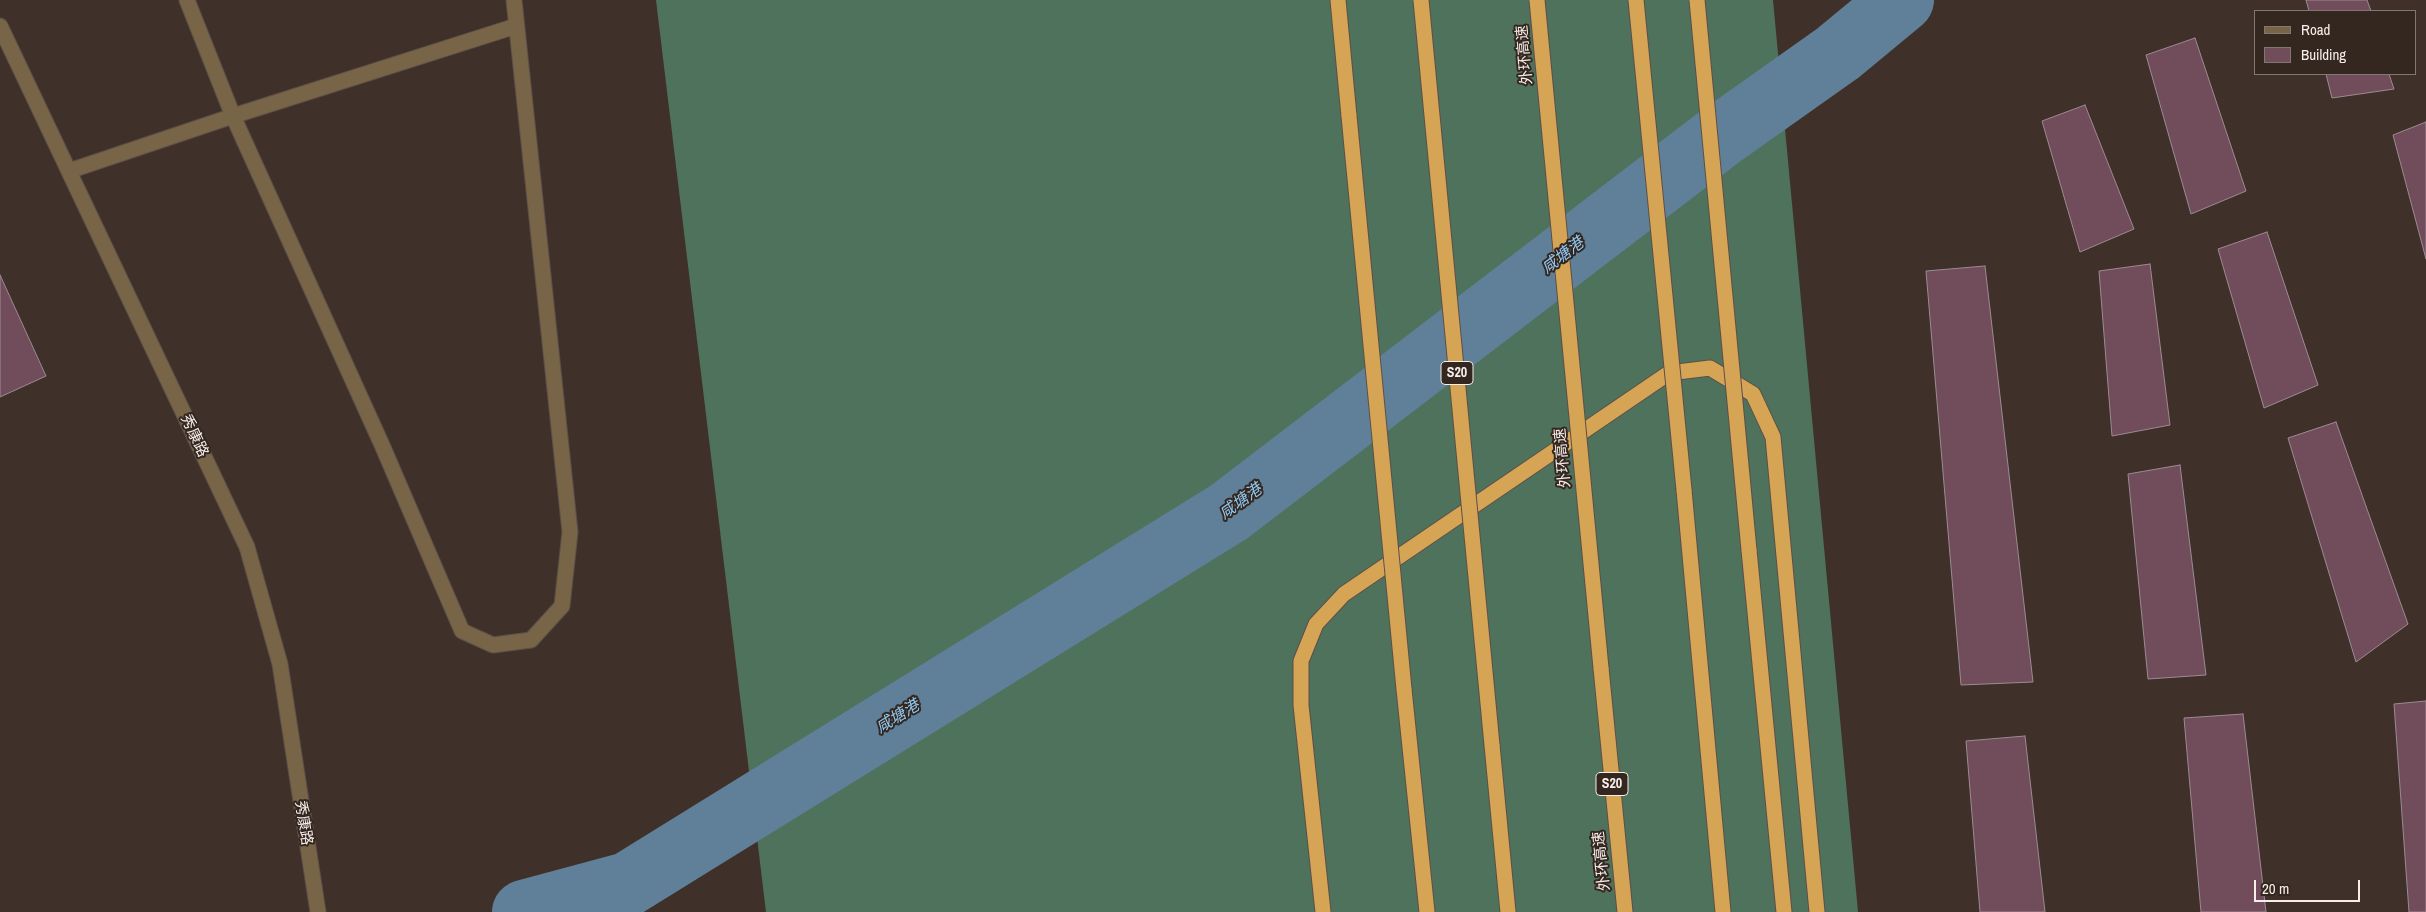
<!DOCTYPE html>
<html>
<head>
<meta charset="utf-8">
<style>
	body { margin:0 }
	#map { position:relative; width:2426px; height:912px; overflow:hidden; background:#3f312a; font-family:"Archivo Narrow",sans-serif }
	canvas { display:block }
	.legend { position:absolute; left:2254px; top:10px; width:162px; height:65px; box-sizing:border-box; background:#342720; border:1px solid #827771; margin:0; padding:6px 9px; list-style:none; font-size:15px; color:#f7eeea }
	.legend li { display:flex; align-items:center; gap:10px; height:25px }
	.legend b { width:25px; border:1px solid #827771 }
	.scale { position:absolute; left:2254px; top:880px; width:106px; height:22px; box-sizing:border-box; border:2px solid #f7eeea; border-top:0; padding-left:6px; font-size:15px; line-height:18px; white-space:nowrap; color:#f7eeea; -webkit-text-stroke:4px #342720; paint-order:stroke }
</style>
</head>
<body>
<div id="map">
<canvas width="2426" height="912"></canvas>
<ul class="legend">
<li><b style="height:6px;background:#786446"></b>Road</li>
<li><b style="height:14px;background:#714d5c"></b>Building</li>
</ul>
<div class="scale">20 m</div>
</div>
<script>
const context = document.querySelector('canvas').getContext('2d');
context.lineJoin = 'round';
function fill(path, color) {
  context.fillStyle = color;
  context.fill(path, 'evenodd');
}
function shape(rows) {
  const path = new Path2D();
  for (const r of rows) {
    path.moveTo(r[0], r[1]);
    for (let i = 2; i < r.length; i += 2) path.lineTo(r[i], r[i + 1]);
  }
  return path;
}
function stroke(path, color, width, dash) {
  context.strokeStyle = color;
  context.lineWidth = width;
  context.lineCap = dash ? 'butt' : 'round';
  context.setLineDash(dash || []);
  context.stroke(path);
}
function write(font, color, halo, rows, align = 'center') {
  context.font = font + ' "Archivo Narrow","Noto Sans SC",sans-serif';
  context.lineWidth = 4;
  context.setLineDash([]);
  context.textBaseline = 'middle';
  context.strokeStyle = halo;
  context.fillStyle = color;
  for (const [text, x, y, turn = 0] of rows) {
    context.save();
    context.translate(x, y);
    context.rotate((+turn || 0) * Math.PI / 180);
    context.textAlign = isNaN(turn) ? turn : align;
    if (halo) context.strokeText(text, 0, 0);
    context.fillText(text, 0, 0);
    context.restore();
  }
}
const forest = shape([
	[656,0,1773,0,1858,912,766,912]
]);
const river = shape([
	[524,912,628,884,1229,512,1718,138,1838,53,1902,0]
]);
const building = shape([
	[2306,0,2367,0,2371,11,2309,11,2306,0],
	[2195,38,2246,191,2191,214,2146,55,2195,38],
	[2326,74,2389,74,2394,89,2332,98,2326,74],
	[2085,105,2134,229,2080,252,2042,121,2085,105],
	[2426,122,2426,259,2393,135,2426,122],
	[2267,232,2318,385,2264,408,2218,249,2267,232],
	[2150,264,2170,425,2112,436,2099,271,2150,264],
	[1985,266,2033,682,1961,685,1926,271,1985,266],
	[0,275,46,376,0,397,0,275],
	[2336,422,2408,624,2356,662,2288,438,2336,422],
	[2180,465,2206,675,2148,679,2128,474,2180,465],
	[2426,701,2426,912,2409,912,2394,704,2426,701],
	[2243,714,2266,912,2201,912,2184,718,2243,714],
	[2025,736,2045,912,1980,912,1966,741,2025,736]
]);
const minor = shape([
	[187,0,233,116,382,445,462,631,493,645,531,640,562,606,570,532,514,0],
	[0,26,247,547,280,664,318,912],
	[69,171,233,116,516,26]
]);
const highway = shape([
	[1338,0,1349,116],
	[1684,490,1723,912],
	[1749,550,1784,912],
	[1601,668,1625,912],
	[1404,689,1427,912],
	[1492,745,1508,912],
	[1323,912,1301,705,1301,661,1316,624,1344,594,1669,373,1710,368,1753,394,1773,437,1817,912]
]);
const highwayBridge = shape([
	[1421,0,1492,745],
	[1537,0,1601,668],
	[1636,0,1684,490],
	[1697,0,1749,550],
	[1349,116,1404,689]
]);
const shields = [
	[1457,373,32],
	[1612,784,32]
];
const shieldNames = [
	["S20",1457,373],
	["S20",1612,784]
];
const streetNames = [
	["外环高速",1525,55,-95],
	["秀康路",194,436,65],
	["外环高速",1563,458,-95],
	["秀康路",303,823,81],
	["外环高速",1602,861,-96]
];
const waterNames = [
	["咸塘港",1563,256,-37],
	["咸塘港",1241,502,-36],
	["咸塘港",898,717,-32]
];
fill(forest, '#4f725c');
stroke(river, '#5f8098', 64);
fill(building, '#714d5c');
stroke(building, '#9c8b92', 1);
stroke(minor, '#5c4f49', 17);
stroke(highway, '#5c4f49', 17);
stroke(minor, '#786446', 15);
stroke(highway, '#d5a454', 15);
stroke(highwayBridge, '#5c4f49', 17, []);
stroke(highwayBridge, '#d5a454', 15);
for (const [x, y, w] of shields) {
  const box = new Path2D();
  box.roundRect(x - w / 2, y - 11.5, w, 23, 4);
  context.fillStyle = '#342720';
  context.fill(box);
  stroke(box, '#f7eeea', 1);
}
write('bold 14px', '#f7eeea', null, shieldNames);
write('15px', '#f7eeea', '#342720', streetNames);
write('italic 16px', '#90c9f3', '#342720', waterNames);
</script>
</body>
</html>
